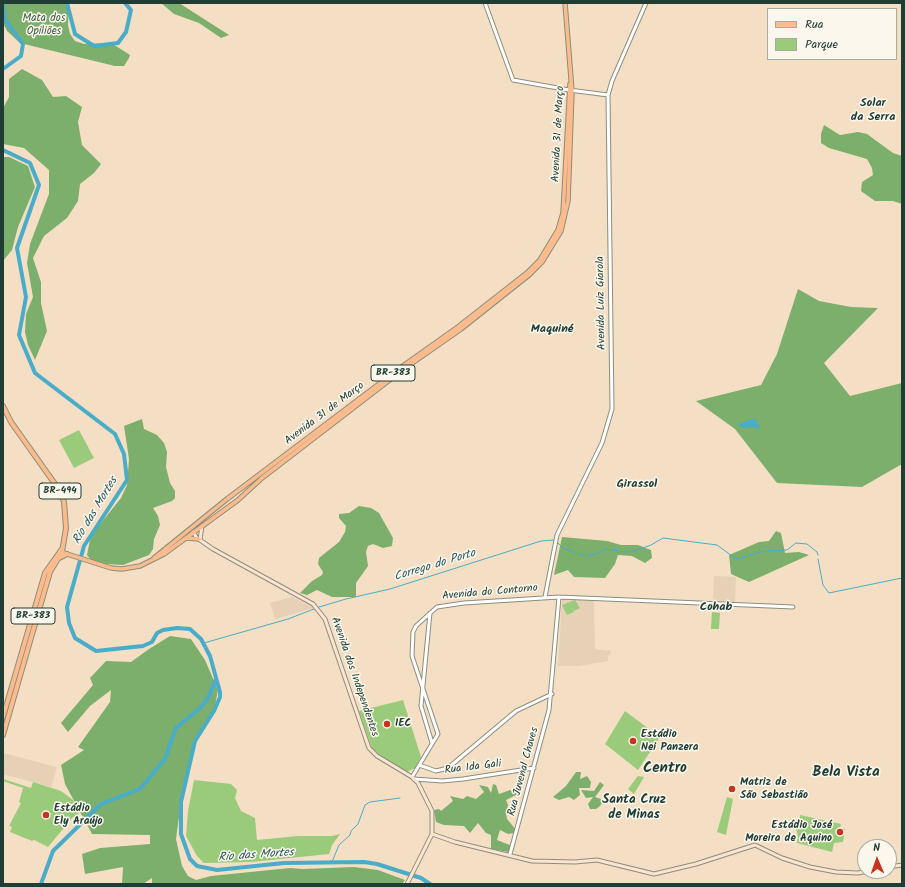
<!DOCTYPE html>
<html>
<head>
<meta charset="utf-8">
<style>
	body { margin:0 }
	#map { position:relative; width:905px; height:887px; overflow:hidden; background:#f5dfc4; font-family:Kalam,sans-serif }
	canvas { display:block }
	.frame { position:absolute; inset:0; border:4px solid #1f3d34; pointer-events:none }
	.legend { position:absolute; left:767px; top:8px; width:130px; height:52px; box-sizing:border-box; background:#fbf7ec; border:1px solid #a3ada2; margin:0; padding:5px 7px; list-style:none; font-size:12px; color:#1f3d34 }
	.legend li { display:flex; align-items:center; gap:8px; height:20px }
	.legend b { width:20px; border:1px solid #a3ada2 }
	.north { position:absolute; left:857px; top:839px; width:40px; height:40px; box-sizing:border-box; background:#fbf7ec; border:1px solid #a3ada2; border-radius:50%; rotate:358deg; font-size:11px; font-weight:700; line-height:16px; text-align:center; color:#1f3d34 }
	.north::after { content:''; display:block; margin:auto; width:14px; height:18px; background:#c8321e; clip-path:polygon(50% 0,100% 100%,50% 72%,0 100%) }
</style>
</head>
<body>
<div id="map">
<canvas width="905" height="887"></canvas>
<div class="frame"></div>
<ul class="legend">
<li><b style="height:5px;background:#fbbb8c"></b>Rua</li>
<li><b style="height:11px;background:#9acb7b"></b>Parque</li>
</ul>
<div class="north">N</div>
</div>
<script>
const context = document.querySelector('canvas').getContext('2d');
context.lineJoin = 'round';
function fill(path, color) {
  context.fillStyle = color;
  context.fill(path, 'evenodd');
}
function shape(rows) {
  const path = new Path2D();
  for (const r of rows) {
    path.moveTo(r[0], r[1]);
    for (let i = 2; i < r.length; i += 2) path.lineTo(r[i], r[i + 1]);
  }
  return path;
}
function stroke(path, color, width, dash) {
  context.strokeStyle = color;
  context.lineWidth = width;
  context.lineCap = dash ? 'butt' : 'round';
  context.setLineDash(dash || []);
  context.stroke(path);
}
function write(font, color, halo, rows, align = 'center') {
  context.font = font + ' Kalam,sans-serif';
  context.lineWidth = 3;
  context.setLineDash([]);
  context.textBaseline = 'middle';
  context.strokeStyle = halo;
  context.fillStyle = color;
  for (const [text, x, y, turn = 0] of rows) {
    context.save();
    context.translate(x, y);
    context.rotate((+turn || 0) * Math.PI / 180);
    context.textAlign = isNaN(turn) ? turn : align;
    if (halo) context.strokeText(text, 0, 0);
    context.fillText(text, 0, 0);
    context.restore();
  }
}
const built = shape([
	[714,576,736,577,735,602,713,601],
	[292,597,314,608,275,619,270,603],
	[562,599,594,600,595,649,611,651,610,655,608,656,608,661,580,666,558,666],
	[3,753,57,767,51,787,3,774]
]);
const green = shape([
	[79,430,94,458,74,468,59,440],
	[575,600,580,608,574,611,572,606,574,612,567,615,562,605],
	[712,612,720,613,719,629,711,629],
	[403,700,421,757,415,768,407,772,383,758,372,748,359,711],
	[625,711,660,737,638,770,605,744],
	[638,776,644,777,634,794,628,789],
	[3,779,31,788,33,782,61,791,73,800,79,812,76,819,73,817,48,847,34,840,32,841,10,832,12,827,9,826,21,803,19,802,23,788,3,781],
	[194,780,231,784,237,790,235,798,241,811,255,818,257,840,298,836,332,836,340,834,332,845,329,854,251,862,204,863,197,856,186,836,188,811],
	[727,797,733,799,726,835,717,832],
	[800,815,841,824,840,828,845,829,843,842,834,843,832,852,797,843,798,836,795,826,799,822]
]);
const forest = shape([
	[3,3,69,3,68,25,70,34,75,41,84,44,111,43,127,53,130,55,129,58,124,66,115,66,20,43,7,31,3,23],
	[161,3,179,3,229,35,221,38,199,23,174,14],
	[22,69,42,80,53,97,66,96,82,107,78,122,82,145,101,164,94,173,80,184,78,201,67,218,44,236,33,258,41,282,41,303,47,331,35,360,28,345,25,332,26,314,33,297,27,263,30,244,49,194,49,170,24,148,3,144,3,108,9,97,9,79],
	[824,125,840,135,858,132,867,134,893,153,902,156,902,204,893,201,875,201,861,191,862,182,873,175,872,168,867,159,829,148,821,143,821,134],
	[3,157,9,157,28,166,35,187,18,227,12,250,3,261],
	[798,289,819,301,851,307,878,308,824,363,850,396,902,383,902,464,862,487,777,483,735,429,696,401,761,385,777,354],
	[142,419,144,429,157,435,164,443,167,452,166,467,170,483,175,491,175,498,172,501,153,508,158,516,160,525,154,539,153,549,149,555,123,565,106,564,92,561,87,555,90,540,97,528,121,498,127,485,129,459,124,426],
	[359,506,371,508,379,513,393,538,392,546,383,548,373,544,368,546,366,552,368,566,356,583,356,597,332,597,317,590,307,595,300,593,312,581,322,575,323,572,318,564,319,558,339,542,345,532,346,526,339,518,339,514,349,513],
	[776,531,781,533,785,553,799,552,809,555,749,582,731,574,729,555,759,542,769,541],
	[562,537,607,541,621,545,638,545,651,550,652,558,645,563,632,556,618,555,615,564,605,578,574,577,568,570,554,575],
	[170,636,191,639,205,660,218,690,214,711,195,741,181,802,176,839,182,866,188,876,196,880,211,876,290,868,303,869,354,867,378,870,405,880,402,884,152,884,152,878,143,884,122,884,123,867,85,874,82,854,100,848,150,844,150,835,92,834,65,784,61,765,84,750,78,747,110,702,111,690,90,706,68,732,61,723,93,685,90,678,106,661,131,662,149,649],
	[576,772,581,772,580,779,587,776,591,782,590,788,579,788,580,795,574,800,569,797,559,800,553,797,566,786],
	[600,782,604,785,595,797,604,800,600,806,596,809,590,809,588,804,593,797,586,798,581,790,594,791],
	[493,784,496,785,499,794,510,790,518,794,506,800,508,805,506,814,507,819,516,830,514,833,508,834,500,830,497,840,512,846,509,852,491,849,491,835,486,833,478,823,470,833,464,826,444,825,436,822,434,810,439,809,441,811,453,801,450,796,463,799,467,796,476,799,484,792,479,785,488,787,491,793]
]);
const water = shape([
	[752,419,758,420,756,422,760,427,758,429,752,427,745,428,739,426,739,424]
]);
const stream = shape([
	[557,542,563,548,585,556,599,553,604,549,627,552,637,550,651,545,663,538,717,545,736,559,765,551,787,550,796,543,807,544,817,552,818,555],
	[818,559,823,585,829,593,902,578],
	[319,607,346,599,390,589,541,541,554,540],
	[204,643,288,619,314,609],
	[332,862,339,845,350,835,351,831,358,824,365,805,370,802,400,798]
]);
const river = shape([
	[67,3,75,34,94,46,118,43,126,32,131,10,125,3],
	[3,5,5,20,23,44,21,56,3,69],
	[3,150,30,163,39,185,17,248,26,297,19,335,35,373,115,434,124,454,127,480,84,546,67,607,69,623,75,638,96,651,143,646,152,642,157,633,163,630,177,628,190,629,201,639,210,656,220,692,220,697,214,711,195,741,181,802,181,834,190,859,197,866,217,870,284,863,364,862,377,864,421,878,430,884],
	[41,884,53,851,101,804,140,789,165,759,176,728,200,708,208,698,216,679]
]);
const tertiary = shape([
	[485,3,513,80,569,90,608,95],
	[545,597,557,535,602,443,612,409,608,95,612,81,646,3],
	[430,613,421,706,432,743],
	[419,765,436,771,448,768,516,711,552,694],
	[412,777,438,734,412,656,413,632,416,626,437,607,464,603,559,597,793,607],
	[414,779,442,781,463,779,534,768],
	[510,854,549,710,559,597]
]);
const secondary = shape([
	[193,532,197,538,213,549,313,604,325,619,369,748,377,756,412,777,418,783,432,811,432,834,407,884],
	[200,540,202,526],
	[432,834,455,842,532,861,575,862,597,860,654,874,696,864,755,845,782,858,810,867,836,872,858,873,869,871],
	[889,867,902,865]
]);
const primary = shape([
	[186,538,199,539],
	[64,553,111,568,122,569,140,566,164,554,238,500,262,478,405,368,461,329,529,275,542,262,561,231,568,201,572,91,565,3],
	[154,558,227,499,403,366,458,327,527,273,540,260,558,230,563,213,570,84]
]);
const trunk = shape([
	[3,406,11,422,60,491,64,502,66,528,62,552,50,572,3,735],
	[59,558,67,554],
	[3,717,45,573,62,549]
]);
const markers = [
	[387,724,4,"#c8321e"],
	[633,741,4,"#c8321e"],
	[732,789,4,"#c8321e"],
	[46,815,4,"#c8321e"],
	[840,832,4,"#c8321e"]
];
const shields = [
	[393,373,44],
	[60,491,42],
	[33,616,44]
];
const shieldNames = [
	["BR-383",393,373],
	["BR-494",60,491],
	["BR-383",33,616]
];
const parkNames = [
	["Mata dos",44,19],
	["Opiliões",44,32]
];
const streetNames = [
	["Avenida 31 de Março",559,134,-87],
	["Avenida Luiz Giarola",602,303,-91],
	["Avenida 31 de Março",325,414,-37],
	["Avenida do Contorno",490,593,-5],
	["Avenida dos Independentes",354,677,71],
	["Rua Ida Gali",473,768,-7],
	["Rua Juvenal Chaves",524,772,-75]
];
const poiNames = [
	["IEC",395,724],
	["Estádio",641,735],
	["Nei Panzera",641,748],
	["Matriz de",740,783],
	["São Sebastião",740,796],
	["Estádio",54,809],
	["Ely Araújo",54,822],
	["Estádio José",832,826,"right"],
	["Moreira de Aquino",832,839,"right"]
];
const neighbourhoodNames = [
	["Solar",873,104],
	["da Serra",873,118],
	["Maquiné",552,330],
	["Girassol",637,485],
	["Cohab",716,608]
];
const waterNames = [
	["Rio das Mortes",96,511,-59],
	["Corrego do Porto",435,566,-17],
	["Rio das Mortes",256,856,-4]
];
const quarterNames = [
	["Santa Cruz",634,801],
	["de Minas",634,816]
];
const districtNames = [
	["Centro",665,769],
	["Bela Vista",846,773]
];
fill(built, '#e6d1b6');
fill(green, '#9acb7b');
fill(forest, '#7baf6b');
fill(water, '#49acc8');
stroke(stream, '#49acc8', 1);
stroke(river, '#49acc8', 4);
stroke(tertiary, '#8a8e7c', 5);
stroke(secondary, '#8a8e7c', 5);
stroke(primary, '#8a8e7c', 5.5);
stroke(trunk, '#8a8e7c', 6);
stroke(tertiary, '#fff', 3);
stroke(secondary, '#fde4d1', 3);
stroke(primary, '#fbbb8c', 3.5);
stroke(trunk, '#fbbb8c', 4);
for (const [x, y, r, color] of markers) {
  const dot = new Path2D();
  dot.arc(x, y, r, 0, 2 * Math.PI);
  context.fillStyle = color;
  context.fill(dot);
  stroke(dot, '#fbf7ec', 1.5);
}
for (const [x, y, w] of shields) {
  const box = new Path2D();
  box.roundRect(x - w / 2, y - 8, w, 16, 3);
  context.fillStyle = '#fbf7ec';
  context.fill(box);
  stroke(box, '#1f3d34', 1);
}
write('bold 10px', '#1f3d34', null, shieldNames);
write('11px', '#3e6046', '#fbf7ec', parkNames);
write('11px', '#1f3d34', '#fbf7ec', streetNames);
write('bold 11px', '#1f3d34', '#fbf7ec', poiNames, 'left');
write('bold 12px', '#1f3d34', '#fbf7ec', neighbourhoodNames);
write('italic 12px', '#2c5e60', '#fbf7ec', waterNames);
write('bold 13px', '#1f3d34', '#fbf7ec', quarterNames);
write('bold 15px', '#1f3d34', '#fbf7ec', districtNames);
</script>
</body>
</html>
